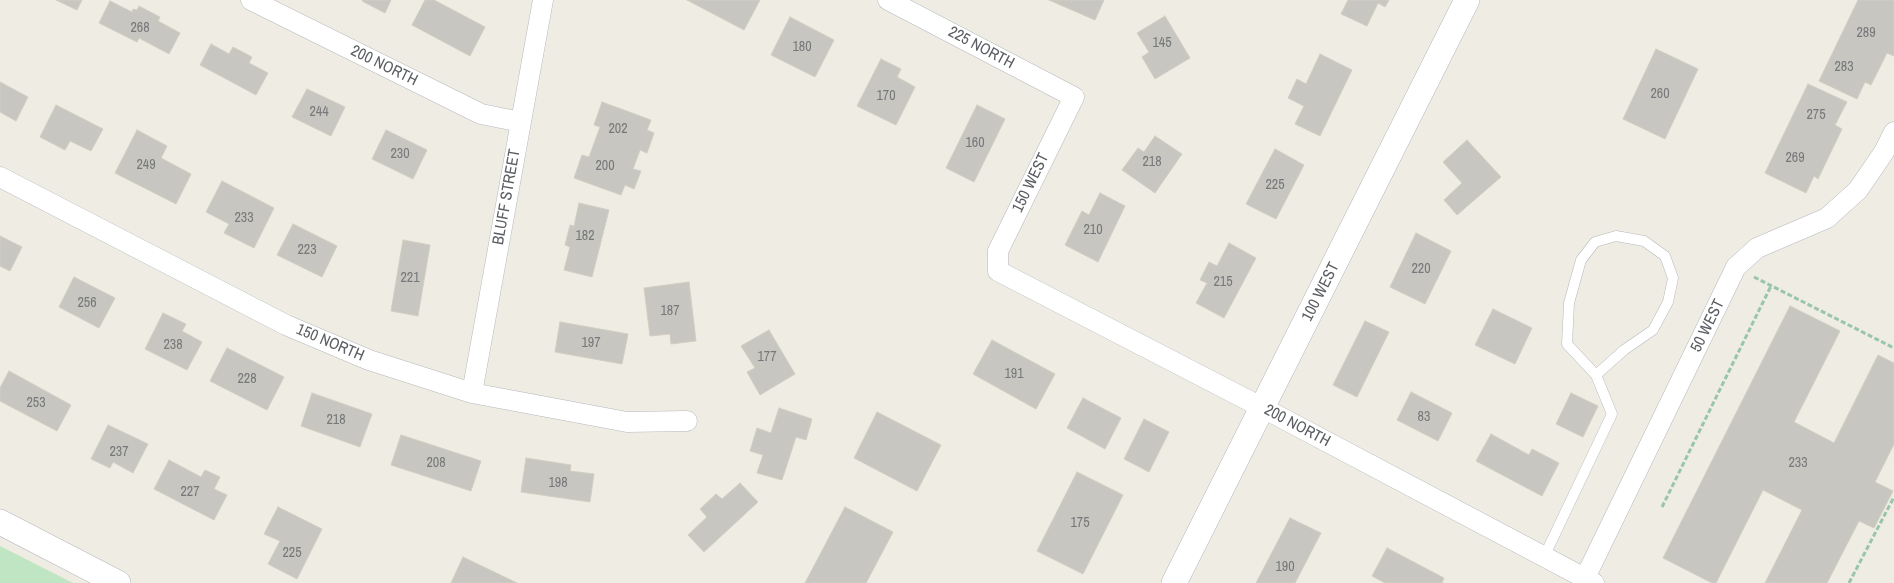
<!DOCTYPE html>
<html>
<head>
<meta charset="utf-8">
<style>
	body { margin:0 }
	canvas { display:block; background:#eeece3 }
</style>
</head>
<body>
<canvas width="1894" height="583"></canvas>
<script>
const context = document.querySelector('canvas').getContext('2d');
context.lineJoin = 'round';
function fill(path, color) {
  context.fillStyle = color;
  context.fill(path, 'evenodd');
}
function shape(rows) {
  const path = new Path2D();
  for (const r of rows) {
    path.moveTo(r[0], r[1]);
    for (let i = 2; i < r.length; i += 2) path.lineTo(r[i], r[i + 1]);
  }
  return path;
}
function stroke(path, color, width, dash) {
  context.strokeStyle = color;
  context.lineWidth = width;
  context.lineCap = dash ? 'butt' : 'round';
  context.setLineDash(dash || []);
  context.stroke(path);
}
function write(font, color, halo, rows, align = 'center') {
  context.font = font + ' "Archivo Narrow",sans-serif';
  context.lineWidth = 4.5;
  context.setLineDash([]);
  context.textBaseline = 'middle';
  context.strokeStyle = halo;
  context.fillStyle = color;
  for (const [text, x, y, turn = 0] of rows) {
    context.save();
    context.translate(x, y);
    context.rotate((+turn || 0) * Math.PI / 180);
    context.textAlign = isNaN(turn) ? turn : align;
    if (halo) context.strokeText(text, 0, 0);
    context.fillText(text, 0, 0);
    context.restore();
  }
}
const green = shape([
	[0,546,73,583,0,583]
]);
const building = shape([
	[56,0,82,0,77,10,56,0],
	[363,0,391,0,385,13,362,1,363,0],
	[425,0,434,0,485,27,470,56,412,25,425,0],
	[687,0,760,0,744,30,687,0],
	[1049,0,1104,0,1095,20,1049,0],
	[1348,0,1389,0,1385,7,1378,3,1367,26,1341,14,1348,0],
	[1858,0,1894,0,1894,56,1887,53,1871,85,1865,82,1857,99,1819,81,1858,0],
	[110,1,132,12,133,9,137,10,139,6,160,17,158,21,180,33,169,54,139,38,137,42,99,23,110,1],
	[1165,16,1190,58,1155,79,1142,57,1149,52,1137,33,1165,16],
	[790,17,834,40,815,77,771,55,790,17],
	[211,44,229,54,233,47,252,57,249,63,268,73,256,95,200,65,211,44],
	[1656,49,1698,69,1665,139,1623,119,1656,49],
	[1320,54,1352,70,1320,136,1295,124,1304,106,1288,98,1297,79,1306,84,1320,54],
	[881,59,901,69,897,77,915,87,896,125,857,106,881,59],
	[0,82,28,97,16,121,0,112,0,82],
	[1808,84,1847,102,1835,125,1842,129,1818,179,1814,176,1806,193,1765,173,1808,84],
	[307,89,345,107,331,136,292,117,307,89],
	[602,102,651,120,647,130,654,133,647,153,640,150,633,169,641,171,634,189,625,185,621,195,574,178,582,155,589,157,600,127,594,125,602,102],
	[56,105,103,129,91,151,70,141,65,150,40,137,56,105],
	[977,105,1005,119,974,182,946,168,977,105],
	[137,130,167,146,161,158,191,174,176,204,115,173,137,130],
	[386,130,427,150,413,179,372,159,386,130],
	[1155,136,1182,154,1155,193,1122,170,1138,148,1144,152,1155,136],
	[1467,140,1501,177,1457,215,1444,200,1462,183,1443,162,1467,140],
	[1275,149,1304,165,1276,219,1246,204,1275,149],
	[222,181,274,208,254,248,224,233,229,224,206,212,222,181],
	[1100,193,1125,206,1098,262,1065,245,1082,211,1089,215,1100,193],
	[579,203,609,210,592,277,564,270,570,247,565,245,570,225,574,226,579,203],
	[293,224,337,246,322,277,277,255,293,224],
	[1416,233,1451,251,1425,304,1390,287,1416,233],
	[0,236,22,247,10,271,0,266,0,236],
	[403,240,430,245,418,316,391,311,403,240],
	[1229,243,1256,258,1224,318,1196,303,1207,283,1200,280,1209,262,1217,266,1229,243],
	[74,277,115,298,99,328,59,307,74,277],
	[689,282,696,341,671,344,670,334,650,336,644,288,689,282],
	[1790,306,1840,331,1794,422,1834,443,1878,355,1894,363,1894,444,1875,482,1893,491,1874,528,1859,521,1827,583,1765,583,1802,510,1763,490,1716,583,1712,583,1663,558,1790,306],
	[1493,309,1532,328,1515,364,1475,345,1493,309],
	[163,313,186,324,182,331,202,342,187,370,145,349,163,313],
	[1365,321,1389,332,1357,397,1333,385,1365,321],
	[560,322,628,334,622,364,555,352,560,322],
	[769,330,795,374,760,395,747,372,755,368,741,346,769,330],
	[992,340,1055,374,1036,409,973,374,992,340],
	[227,348,284,377,267,410,210,381,227,348],
	[9,371,71,405,57,431,0,401,0,388,9,371],
	[1411,392,1452,413,1438,441,1397,420,1411,392],
	[312,393,372,414,360,447,301,426,312,393],
	[1571,393,1598,406,1583,437,1556,424,1571,393],
	[1083,398,1121,418,1105,449,1067,428,1083,398],
	[779,408,812,419,806,440,796,437,782,480,757,473,763,455,750,451,757,428,771,433,779,408],
	[877,412,941,445,917,491,854,458,877,412],
	[1144,419,1169,432,1149,472,1124,459,1144,419],
	[108,425,148,444,133,473,113,462,110,468,91,459,108,425],
	[1491,434,1529,455,1532,449,1559,463,1542,496,1476,461,1491,434],
	[401,435,481,461,471,491,391,465,401,435],
	[526,458,571,465,570,471,594,474,590,502,521,492,526,458],
	[169,460,201,477,205,470,220,477,214,489,227,495,214,520,154,489,169,460],
	[1077,472,1123,495,1083,574,1037,551,1077,472],
	[740,483,758,502,704,552,688,535,707,517,700,509,716,494,722,499,740,483],
	[278,507,322,529,297,579,268,564,280,541,264,534,278,507],
	[845,507,893,532,866,583,805,583,845,507],
	[1290,518,1321,533,1295,583,1256,583,1290,518],
	[1387,548,1444,578,1442,583,1385,583,1372,576,1387,548],
	[463,557,517,583,451,583,463,557]
]);
const path = shape([
	[1754,277,1894,348],
	[1662,507,1771,286],
	[1849,583,1894,497]
]);
const service = shape([
	[1544,557,1612,414,1596,375,1567,344,1569,303,1581,260,1595,242,1616,236,1644,241,1665,256,1673,278,1668,302,1653,330,1624,350,1596,375]
]);
const minor = shape([
	[251,0,481,114,521,122],
	[888,0,1074,97,998,251,998,271,1263,408,1594,583],
	[0,177,286,325,369,360,472,393,627,422,687,421],
	[472,393,543,0],
	[1585,578,1736,267,1757,248,1827,218,1858,190,1884,152,1894,132]
]);
const tertiary = shape([
	[0,522,118,583],
	[1174,583,1467,0]
]);
const numberNames = [
	["268",140,28],
	["289",1866,33],
	["145",1162,43],
	["180",802,47],
	["283",1844,67],
	["260",1660,94],
	["170",886,96],
	["244",319,112],
	["275",1816,115],
	["202",618,129],
	["160",975,143],
	["230",400,154],
	["269",1795,158],
	["218",1152,162],
	["249",146,165],
	["200",605,166],
	["225",1275,185],
	["233",244,218],
	["210",1093,230],
	["182",585,236],
	["223",307,250],
	["220",1421,269],
	["221",410,278],
	["215",1223,282],
	["256",87,303],
	["187",670,311],
	["197",591,343],
	["238",173,345],
	["177",767,357],
	["191",1014,374],
	["228",247,379],
	["253",36,403],
	["83",1424,417],
	["218",336,420],
	["237",119,452],
	["208",436,463],
	["233",1798,463],
	["198",558,483],
	["227",190,492],
	["175",1080,523],
	["225",292,553],
	["190",1285,567]
];
const streetNames = [
	["225 NORTH",981,48,28],
	["200 NORTH",384,66,26],
	["150 WEST",1031,183,-64],
	["BLUFF STREET",507,197,-80],
	["100 WEST",1321,292,-63],
	["50 WEST",1708,326,-64],
	["150 NORTH",330,343,23],
	["200 NORTH",1297,426,28]
];
fill(green, '#c0e5c2');
fill(building, '#c8c6c0');
stroke(building, '#d2cec1', 1);
stroke(service, '#b6b8bd', 11);
stroke(minor, '#b6b8bd', 21);
stroke(tertiary, '#b6b8bd', 26);
stroke(path, '#99c5a9', 3, [5, 2.5]);
stroke(service, '#fff', 10);
stroke(minor, '#fff', 20);
stroke(tertiary, '#fff', 25);
write('14px', '#76787a', null, numberNames);
write('16px', '#5b5e63', '#fff', streetNames);
</script>
</body>
</html>
